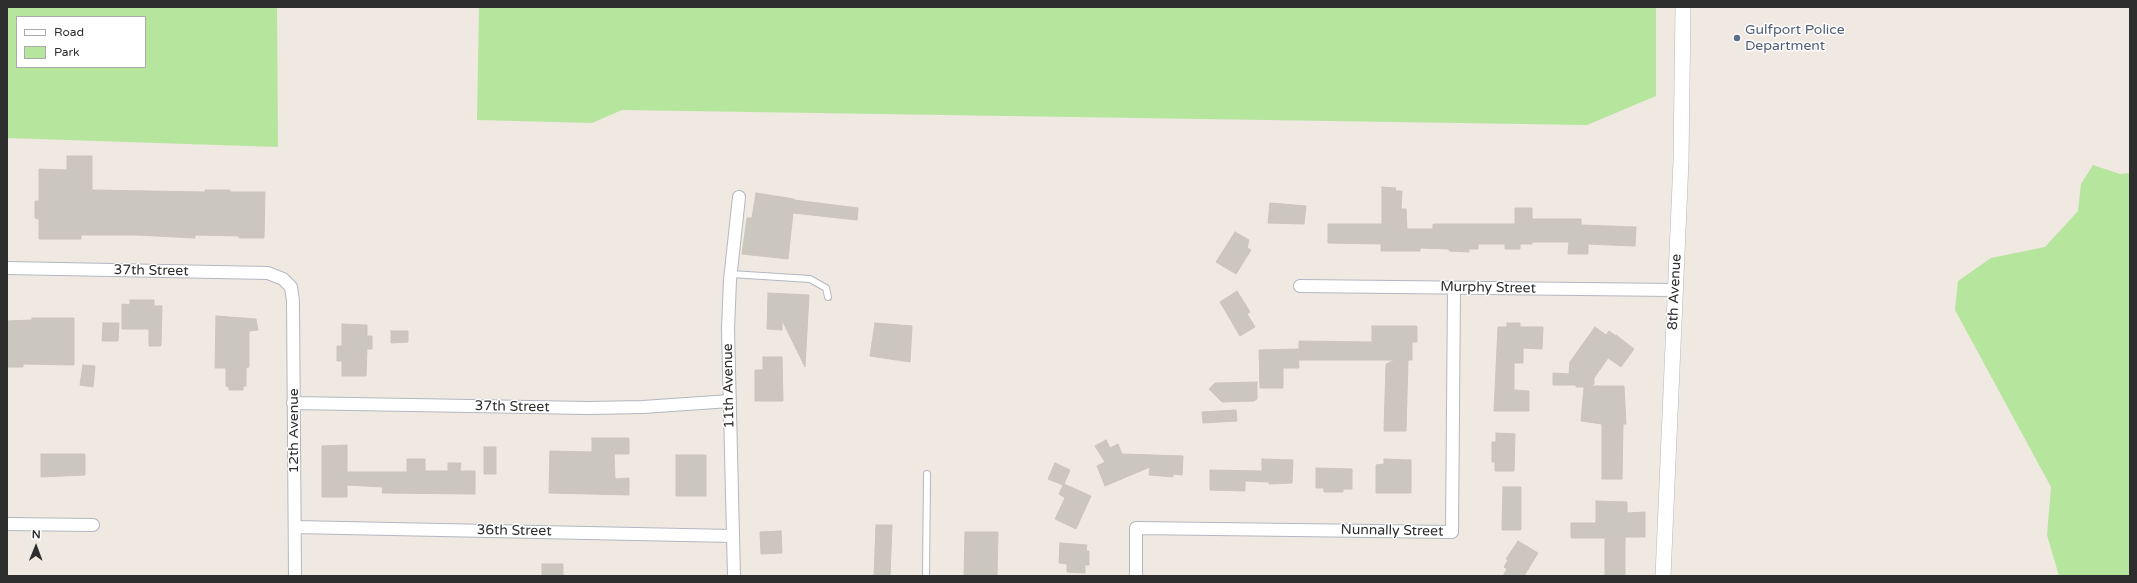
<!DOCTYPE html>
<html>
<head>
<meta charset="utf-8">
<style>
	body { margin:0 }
	#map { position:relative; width:2137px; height:583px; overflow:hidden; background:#efe9e1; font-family:"Varela Round",sans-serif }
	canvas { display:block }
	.frame { position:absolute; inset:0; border:8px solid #2e2e2e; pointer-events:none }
	.legend { position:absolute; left:16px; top:16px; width:130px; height:52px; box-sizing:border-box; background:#fff; border:1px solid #ababab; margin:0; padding:5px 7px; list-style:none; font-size:12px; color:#2e2e2e }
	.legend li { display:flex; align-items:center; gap:8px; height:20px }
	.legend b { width:20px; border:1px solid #ababab }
	.north { position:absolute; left:16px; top:527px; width:40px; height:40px; -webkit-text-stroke:3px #fff; paint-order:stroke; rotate:1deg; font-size:11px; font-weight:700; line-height:16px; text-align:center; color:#2e2e2e }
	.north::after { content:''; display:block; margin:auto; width:14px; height:18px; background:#2e2e2e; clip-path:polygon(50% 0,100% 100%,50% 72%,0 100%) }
</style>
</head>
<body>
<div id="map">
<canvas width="2137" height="583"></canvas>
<div class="frame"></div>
<ul class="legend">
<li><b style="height:5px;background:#fff"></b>Road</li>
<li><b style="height:11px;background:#b6e59e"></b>Park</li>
</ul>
<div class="north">N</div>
</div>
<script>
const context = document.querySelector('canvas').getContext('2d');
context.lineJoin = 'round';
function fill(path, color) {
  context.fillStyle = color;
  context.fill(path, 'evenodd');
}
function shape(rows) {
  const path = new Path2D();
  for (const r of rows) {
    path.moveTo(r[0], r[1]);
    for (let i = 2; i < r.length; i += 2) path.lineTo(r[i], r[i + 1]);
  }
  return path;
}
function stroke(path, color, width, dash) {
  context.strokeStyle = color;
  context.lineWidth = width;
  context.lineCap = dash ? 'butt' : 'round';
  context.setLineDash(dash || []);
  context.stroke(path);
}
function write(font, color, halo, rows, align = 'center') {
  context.font = font + ' "Varela Round",sans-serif';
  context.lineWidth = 3;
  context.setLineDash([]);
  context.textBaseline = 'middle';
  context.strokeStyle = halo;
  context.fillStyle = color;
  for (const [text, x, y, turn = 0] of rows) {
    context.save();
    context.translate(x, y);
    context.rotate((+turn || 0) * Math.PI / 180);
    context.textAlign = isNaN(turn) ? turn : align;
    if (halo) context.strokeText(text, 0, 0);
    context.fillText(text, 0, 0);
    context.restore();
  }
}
const green = shape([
	[7,7,277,7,278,147,7,138],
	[17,17,145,17,145,67,17,67],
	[479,7,1656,7,1656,96,1587,125,622,110,592,123,477,120],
	[2093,165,2120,174,2130,173,2130,576,2059,576,2047,535,2051,487,1955,310,1958,281,1991,258,2045,247,2078,211,2081,184]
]);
const building = shape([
	[67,156,92,156,92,190,205,192,205,190,230,190,230,192,265,192,264,238,239,238,239,236,195,235,195,238,136,235,81,235,81,239,39,239,39,219,35,218,35,201,39,201,39,169,67,170,67,156],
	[1382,187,1396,188,1395,191,1402,191,1401,209,1406,209,1407,229,1433,229,1433,224,1515,224,1515,208,1532,208,1532,219,1581,219,1581,225,1636,227,1635,246,1588,244,1588,254,1568,254,1569,242,1532,242,1532,244,1520,244,1520,249,1505,249,1505,244,1478,244,1478,249,1469,249,1469,252,1449,251,1449,249,1420,248,1420,251,1381,251,1381,244,1328,243,1328,224,1382,224,1382,187],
	[756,193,794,199,794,200,858,208,857,220,793,213,788,259,742,254,747,218,752,218,756,193],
	[1270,203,1306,206,1304,224,1268,223,1270,203],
	[1235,232,1249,240,1247,248,1251,250,1236,274,1216,262,1235,232],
	[1237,291,1250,312,1247,314,1255,327,1240,336,1220,302,1237,291],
	[768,293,809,295,805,367,782,320,782,330,767,329,768,293],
	[130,300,154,300,154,306,162,306,161,346,149,346,149,329,122,329,122,304,130,305,130,300],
	[216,316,256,319,258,330,249,331,249,367,246,368,246,386,243,386,243,390,229,390,229,387,226,386,226,368,215,368,216,316],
	[32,318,74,318,74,365,23,364,23,367,7,367,7,321,32,320,32,318],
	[103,323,119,323,118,341,102,341,103,323],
	[875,323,912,326,910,362,870,356,875,323],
	[1507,323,1520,323,1520,327,1543,327,1542,349,1523,348,1523,363,1514,363,1514,390,1529,391,1529,411,1494,411,1498,327,1507,327,1507,323],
	[342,324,367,325,367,336,372,336,372,349,367,349,366,376,342,376,342,361,337,361,337,346,342,346,342,324],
	[1372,326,1417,326,1417,342,1412,342,1412,360,1408,360,1406,431,1384,431,1386,364,1395,360,1299,360,1299,341,1372,342,1372,326],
	[1595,327,1606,335,1609,331,1616,336,1616,335,1634,349,1621,367,1608,358,1594,378,1594,384,1588,386,1624,386,1626,424,1623,424,1622,479,1602,479,1602,424,1581,421,1584,387,1576,387,1576,385,1553,385,1553,373,1569,374,1570,362,1595,327],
	[391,331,408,331,408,342,391,343,391,331],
	[1298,349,1299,368,1283,368,1283,388,1260,388,1259,350,1298,349],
	[763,357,782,357,783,401,755,401,755,370,763,370,763,357],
	[83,365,95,366,93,387,80,385,83,365],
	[1257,382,1257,399,1254,401,1222,402,1209,389,1215,383,1257,382],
	[1236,410,1237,421,1203,423,1202,412,1236,410],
	[1496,433,1515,434,1514,471,1495,471,1495,462,1492,462,1492,442,1496,442,1496,433],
	[592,438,629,438,629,454,614,454,615,479,629,478,629,495,549,493,550,451,592,452,592,438],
	[1106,440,1110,448,1118,444,1122,454,1183,456,1182,475,1173,474,1173,477,1149,475,1150,467,1105,486,1097,466,1105,462,1095,446,1106,440],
	[347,445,347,472,407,472,407,459,425,459,425,471,448,471,448,463,461,463,460,471,475,471,475,494,382,493,383,487,347,485,347,497,322,497,322,446,347,445],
	[484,447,496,447,496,474,484,474,484,447],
	[41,454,85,454,85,475,41,477,41,454],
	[676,455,706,455,706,496,676,496,676,455],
	[1262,459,1293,460,1292,483,1269,484,1269,482,1245,481,1245,491,1210,490,1210,470,1262,471,1262,459],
	[1384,459,1411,460,1411,493,1376,493,1376,465,1384,464,1384,459],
	[1055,463,1070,470,1064,484,1091,496,1076,529,1055,519,1065,498,1059,494,1063,485,1048,479,1055,463],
	[1316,468,1352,469,1352,489,1343,489,1343,492,1324,492,1324,488,1316,488,1316,468],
	[1503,487,1521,487,1521,530,1502,530,1503,487],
	[1596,501,1627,502,1627,513,1645,512,1645,537,1625,537,1625,576,1605,576,1605,538,1571,538,1571,523,1596,523,1596,501],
	[876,525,892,525,890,576,874,576,876,525],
	[781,531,782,553,761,554,760,532,781,531],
	[965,532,998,532,997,576,964,576,965,532],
	[1518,541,1538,553,1524,576,1503,576,1507,569,1504,567,1508,560,1506,559,1518,541],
	[1060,543,1087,545,1086,551,1089,551,1089,565,1085,565,1085,573,1067,572,1067,564,1059,563,1060,543],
	[542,564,563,564,563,576,542,576,542,564]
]);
const service = shape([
	[731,274,810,279,826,288,828,297],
	[926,576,927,474]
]);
const minor = shape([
	[7,268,268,273,283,279,291,287,293,301,295,576],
	[1300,286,1675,290],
	[293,403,588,408,643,407,730,401],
	[7,524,93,525],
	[295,527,733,536],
	[734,576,728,329,730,280,739,197],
	[1136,576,1136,528,1452,532,1454,288]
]);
const tertiary = shape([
	[1663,576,1681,161,1683,7]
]);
const markers = [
	[1737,38,4,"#5c6f8a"]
];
const serviceNames = [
	["Gulfport Police",1745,30],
	["Department",1745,46]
];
const streetNames = [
	["37th Street",151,271,1],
	["Murphy Street",1488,288,1],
	["8th Avenue",1675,292,-87],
	["11th Avenue",729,386,-91],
	["37th Street",512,407,1],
	["12th Avenue",294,431,-90],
	["36th Street",514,531,1],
	["Nunnally Street",1392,531,1]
];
fill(green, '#b6e59e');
fill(building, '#cbc7bf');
stroke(building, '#cbc5ba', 1);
stroke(service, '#b4b7c1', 8);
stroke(minor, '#b4b7c1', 14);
stroke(tertiary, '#b4b7c1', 16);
stroke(service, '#fff', 6);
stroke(minor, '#fff', 12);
stroke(tertiary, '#fff', 15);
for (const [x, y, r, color] of markers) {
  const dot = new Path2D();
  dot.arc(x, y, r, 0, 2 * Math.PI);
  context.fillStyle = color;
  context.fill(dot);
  stroke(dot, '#fff', 1.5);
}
write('14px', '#4e5e75', '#fff', serviceNames, 'left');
write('14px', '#2e2e2e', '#fff', streetNames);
</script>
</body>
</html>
